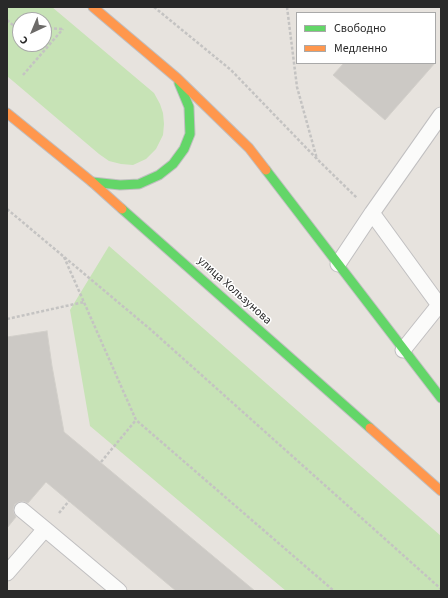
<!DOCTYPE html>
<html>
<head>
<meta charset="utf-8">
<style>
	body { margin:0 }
	#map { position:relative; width:448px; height:598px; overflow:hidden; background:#e7e3de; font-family:"Source Sans 3",sans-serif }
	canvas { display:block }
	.frame { position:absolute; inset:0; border:8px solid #292929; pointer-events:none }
	.legend { position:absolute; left:296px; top:12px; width:140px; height:52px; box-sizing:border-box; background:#fff; border:1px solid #a9a9a9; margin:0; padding:5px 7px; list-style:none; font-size:12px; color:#292929 }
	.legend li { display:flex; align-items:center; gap:8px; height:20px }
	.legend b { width:20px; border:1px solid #a9a9a9 }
	.north { position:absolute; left:12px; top:12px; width:40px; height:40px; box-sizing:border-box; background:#fff; border:1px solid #a9a9a9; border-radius:50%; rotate:224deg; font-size:11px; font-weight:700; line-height:16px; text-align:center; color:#292929 }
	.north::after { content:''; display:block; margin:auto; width:14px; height:18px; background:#6c6a68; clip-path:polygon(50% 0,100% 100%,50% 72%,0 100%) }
</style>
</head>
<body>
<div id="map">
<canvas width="448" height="598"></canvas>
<div class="frame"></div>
<ul class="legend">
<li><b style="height:5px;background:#63d668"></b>Свободно</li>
<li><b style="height:5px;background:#ff974d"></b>Медленно</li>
</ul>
<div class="north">С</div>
</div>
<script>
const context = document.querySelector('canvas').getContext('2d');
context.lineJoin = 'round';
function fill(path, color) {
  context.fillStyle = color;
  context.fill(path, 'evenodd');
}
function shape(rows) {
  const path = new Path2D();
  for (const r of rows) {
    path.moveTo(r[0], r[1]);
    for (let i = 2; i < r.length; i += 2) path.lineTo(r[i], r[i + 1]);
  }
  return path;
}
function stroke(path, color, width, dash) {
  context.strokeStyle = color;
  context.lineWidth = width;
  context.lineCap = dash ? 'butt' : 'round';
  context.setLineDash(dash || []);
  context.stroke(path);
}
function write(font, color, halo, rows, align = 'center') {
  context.font = font + ' "Source Sans 3",sans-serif';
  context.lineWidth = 3;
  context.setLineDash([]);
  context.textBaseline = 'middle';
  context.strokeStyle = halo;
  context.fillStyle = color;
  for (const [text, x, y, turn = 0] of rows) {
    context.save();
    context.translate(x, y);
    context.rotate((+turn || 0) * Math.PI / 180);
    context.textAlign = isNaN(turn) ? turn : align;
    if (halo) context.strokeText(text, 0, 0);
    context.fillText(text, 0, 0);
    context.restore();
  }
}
const green = shape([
	[7,7,52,7,154,93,160,104,163,113,164,124,163,135,156,149,146,159,133,165,121,164,109,161,99,154,7,76],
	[20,20,44,20,44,44,20,44],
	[109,246,441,536,441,591,286,591,90,426,70,310]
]);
const building = shape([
	[344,63,435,63,385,120,333,75,344,63],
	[47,331,52,366,64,432,255,591,176,591,46,482,28,503,23,501,19,502,15,504,13,509,14,513,16,517,7,528,7,337,47,331]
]);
const path = shape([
	[154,7,231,70,317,159,357,198],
	[287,7,297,87,317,159],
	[7,20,20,31],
	[44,28,63,29],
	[36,44,44,51],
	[23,75,63,29],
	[7,209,150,329,441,589],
	[64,257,136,420,334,591],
	[7,319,84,302],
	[101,462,136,420],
	[59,513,69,501]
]);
const lane = shape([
	[441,115,372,213,439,305,441,306],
	[338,264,372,213],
	[403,350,439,305],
	[22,510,45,529],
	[7,573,45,529,119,591]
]);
const fast = shape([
	[266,170,441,398],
	[92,182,120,185,139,184,159,175,173,164,184,149,190,134,189,107,179,83],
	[122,209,370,428]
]);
const slow = shape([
	[93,7,177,78,249,148,266,170],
	[7,113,92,182,122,209],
	[370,428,441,491]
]);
const streetNames = [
	["улица Хользунова",234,291,42]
];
fill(green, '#c7e3b6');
fill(building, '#ccc9c5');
stroke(building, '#d2cfca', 1);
stroke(lane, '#c0bfc0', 17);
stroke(fast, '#c0bfc0', 11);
stroke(slow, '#c0bfc0', 11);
stroke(path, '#c4c3c2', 2.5, [3, 2]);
stroke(lane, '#fbfbfa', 15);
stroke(fast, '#63d668', 9);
stroke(slow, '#ff974d', 9);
write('12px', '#292929', '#fff', streetNames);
</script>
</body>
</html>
